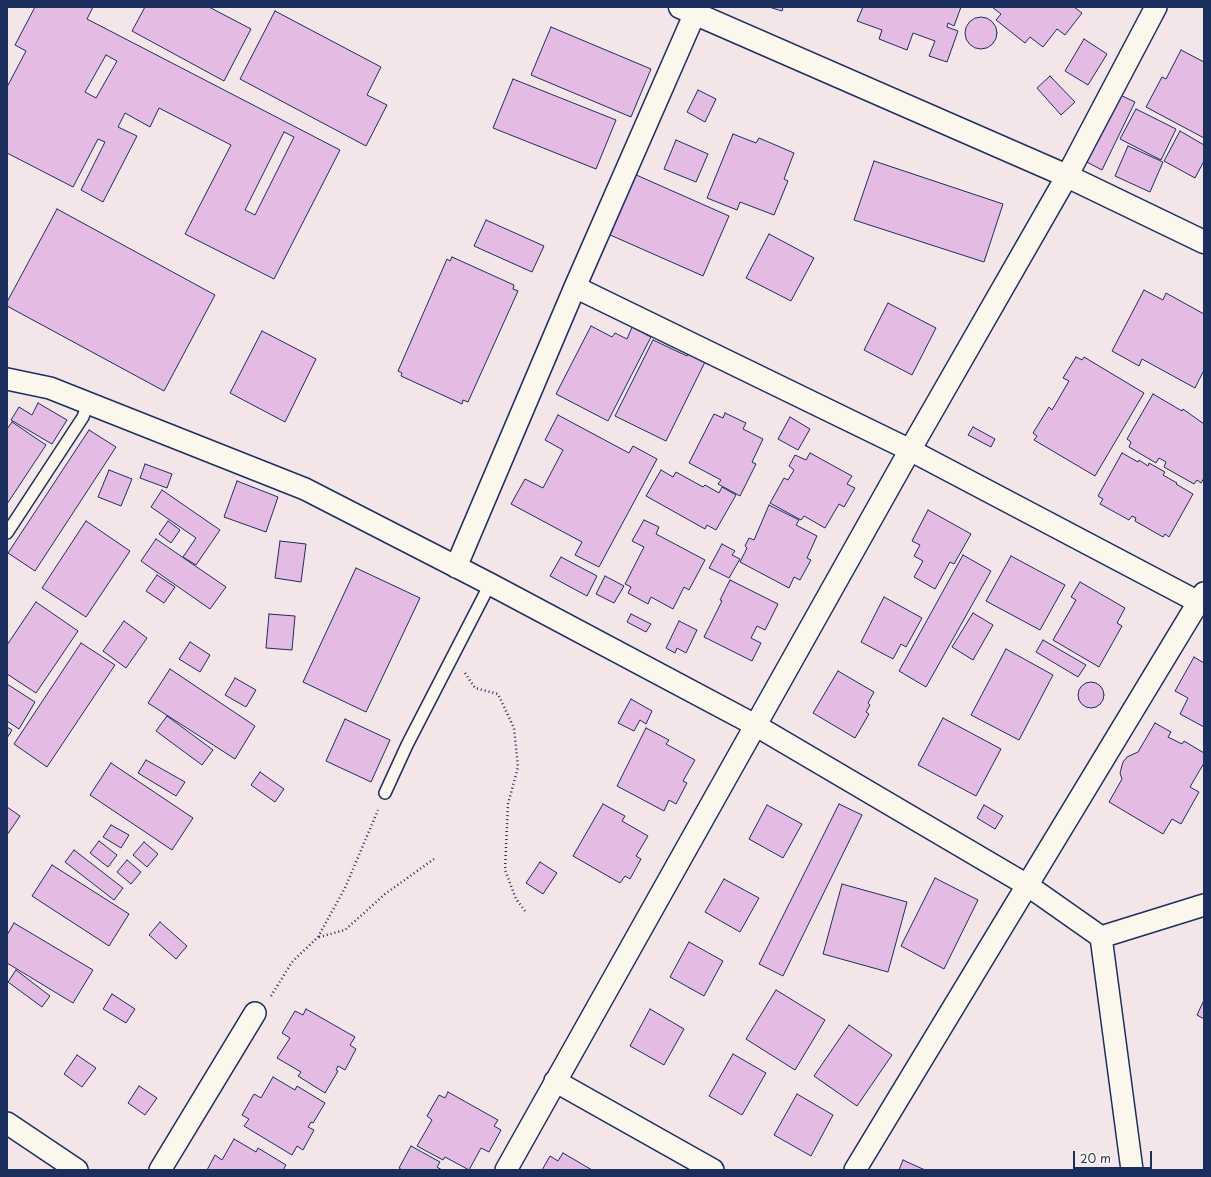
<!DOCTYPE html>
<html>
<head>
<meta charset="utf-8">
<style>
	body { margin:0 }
	#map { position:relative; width:1211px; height:1177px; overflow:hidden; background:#f4e5e9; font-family:"Playpen Sans",sans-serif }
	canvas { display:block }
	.frame { position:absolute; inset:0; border:8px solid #1b2f5e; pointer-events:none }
	.scale { position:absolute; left:1073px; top:1151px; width:79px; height:18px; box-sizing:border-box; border:2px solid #1b2f5e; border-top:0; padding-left:5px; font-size:12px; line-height:14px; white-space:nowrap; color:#1b2f5e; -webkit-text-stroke:3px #fbf7ec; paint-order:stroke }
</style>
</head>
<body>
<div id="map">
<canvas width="1211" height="1177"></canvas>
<div class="frame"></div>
<div class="scale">20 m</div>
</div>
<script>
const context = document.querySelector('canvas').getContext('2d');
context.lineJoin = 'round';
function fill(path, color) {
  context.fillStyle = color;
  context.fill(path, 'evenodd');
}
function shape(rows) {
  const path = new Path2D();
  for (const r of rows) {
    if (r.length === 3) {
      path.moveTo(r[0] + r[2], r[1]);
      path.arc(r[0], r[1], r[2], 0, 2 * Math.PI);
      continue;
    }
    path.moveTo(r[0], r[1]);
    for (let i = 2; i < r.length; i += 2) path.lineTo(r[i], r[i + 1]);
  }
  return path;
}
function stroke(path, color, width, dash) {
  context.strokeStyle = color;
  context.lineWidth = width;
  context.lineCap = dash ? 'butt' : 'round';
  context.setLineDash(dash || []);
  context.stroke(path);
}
const building = shape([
	[35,7,93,7,87,19,340,150,274,279,185,234,231,145,159,108,150,127,125,113,118,127,137,136,103,202,81,190,105,142,98,139,73,187,7,153,7,87,26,51,15,45,35,7],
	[106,55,117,61,96,98,85,92,106,55],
	[284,132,294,137,255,215,245,210,284,132],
	[145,7,209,7,251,29,224,81,132,31,145,7],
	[769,7,783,7,782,11,769,7],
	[863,7,961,7,954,26,948,23,947,27,958,31,947,62,929,56,935,41,913,33,907,50,879,39,882,30,857,21,863,7],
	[992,7,1074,7,1082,13,1065,35,1057,29,1043,47,1030,37,1025,43,996,20,1001,14,992,7],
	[275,11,381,67,367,95,387,105,366,146,240,79,275,11],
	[981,33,16],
	[551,27,651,69,631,117,531,75,551,27],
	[1084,39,1107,54,1088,85,1065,71,1084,39],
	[1181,50,1204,62,1204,138,1146,107,1162,77,1166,79,1181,50],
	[1050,76,1075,102,1061,115,1037,88,1050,76],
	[513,79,616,120,596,169,493,128,513,79],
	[698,90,716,99,705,122,687,112,698,90],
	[1114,92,1135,102,1102,170,1081,159,1114,92],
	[1136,109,1176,129,1161,160,1120,139,1136,109],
	[1180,131,1204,145,1204,161,1195,178,1164,161,1180,131],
	[733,134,756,143,759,138,794,153,784,179,788,181,774,215,740,202,737,210,707,198,733,134],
	[676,140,708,154,696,182,664,169,676,140],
	[1128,146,1163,162,1150,192,1115,176,1128,146],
	[874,161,1003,204,984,262,854,220,874,161],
	[634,174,729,216,703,276,608,234,634,174],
	[57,209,215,295,164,391,7,306,7,302,57,209],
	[486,220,544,246,532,272,474,246,486,220],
	[769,234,814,258,791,301,746,278,769,234],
	[452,257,514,285,513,289,518,291,468,402,463,400,462,404,401,376,402,373,398,371,447,259,450,261,452,257],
	[1144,290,1163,300,1166,293,1204,314,1204,370,1195,388,1142,359,1139,366,1112,351,1144,290],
	[888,303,936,328,912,375,864,350,888,303],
	[591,326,612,337,615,333,627,339,632,327,651,337,608,421,556,394,591,326],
	[262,331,316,359,285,422,230,393,262,331],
	[653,340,687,356,689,352,706,360,666,441,615,416,653,340],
	[1076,357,1082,360,1084,357,1144,393,1095,476,1034,440,1037,436,1033,433,1049,407,1052,410,1069,381,1063,378,1076,357],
	[1153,394,1182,411,1183,409,1204,424,1204,478,1201,483,1197,480,1194,484,1164,467,1166,462,1159,458,1156,463,1129,447,1131,442,1127,439,1153,394],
	[38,403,67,420,52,444,11,420,19,407,32,415,38,403],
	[725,413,746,423,743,429,763,439,752,462,756,464,740,496,718,484,721,480,689,463,714,414,723,418,725,413],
	[558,415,629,453,633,446,657,459,599,567,575,555,582,542,511,504,525,479,543,488,563,450,545,440,558,415],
	[790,417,810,429,798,450,778,439,790,417],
	[12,422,46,445,7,504,7,429,12,422],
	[973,427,995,439,991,447,968,435,973,427],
	[89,430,116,447,35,571,8,553,89,430],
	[810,453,852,476,847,484,855,488,844,507,839,504,825,528,804,516,801,520,770,503,784,478,788,480,794,470,789,466,795,455,806,460,810,453],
	[1122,453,1138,462,1139,460,1148,466,1149,463,1165,472,1163,475,1177,483,1176,484,1193,494,1169,537,1165,534,1163,537,1135,521,1136,518,1132,516,1129,520,1100,504,1103,499,1098,496,1122,453],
	[145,464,172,474,167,488,140,478,145,464],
	[109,470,132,479,121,506,98,497,109,470],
	[661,470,673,477,676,472,703,487,705,485,719,493,722,487,736,495,716,530,707,525,705,529,646,496,661,470],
	[237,481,278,497,266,532,224,517,237,481],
	[162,490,220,530,196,565,183,557,196,538,151,507,162,490],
	[769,505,799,520,796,525,817,536,807,558,811,560,800,580,794,577,789,588,740,562,747,548,745,546,749,538,754,540,769,505],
	[928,510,971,534,954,564,950,562,935,589,914,577,923,561,914,556,920,545,912,541,928,510],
	[644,520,659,527,656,534,705,560,689,590,684,587,673,609,651,597,648,604,628,593,631,587,625,584,644,547,632,541,644,520],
	[86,521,130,551,86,617,42,588,86,521],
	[168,521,180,530,171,543,159,534,168,521],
	[156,539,226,587,210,609,141,561,156,539],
	[280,541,306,544,301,582,275,578,280,541],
	[722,544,735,551,732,555,740,559,729,578,709,568,722,544],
	[963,555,991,571,926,687,899,671,963,555],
	[1011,556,1065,585,1040,630,986,601,1011,556],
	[561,557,597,576,587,596,550,576,561,557],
	[356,568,420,598,366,712,303,682,356,568],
	[157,575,175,587,164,603,146,591,157,575],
	[605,576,624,586,614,603,596,594,605,576],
	[730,580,778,604,765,630,757,626,751,638,761,643,752,661,704,637,722,601,720,600,730,580],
	[1080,582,1125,608,1117,623,1122,626,1099,667,1053,640,1076,600,1071,597,1080,582],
	[884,597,922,618,906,647,901,644,893,659,861,642,884,597],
	[36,602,78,631,36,693,7,674,7,645,36,602],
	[973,613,993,625,973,660,952,647,973,613],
	[269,614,295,616,292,650,266,648,269,614],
	[631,614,651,624,646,632,627,622,631,614],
	[124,621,147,638,126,668,103,651,124,621],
	[679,621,697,630,686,653,677,648,675,653,666,648,679,621],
	[1043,640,1086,665,1078,677,1036,652,1043,640],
	[190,642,210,655,200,672,179,659,190,642],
	[81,643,115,665,47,767,14,744,81,643],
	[1006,649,1053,675,1019,740,971,715,1006,649],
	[1194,657,1204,663,1204,727,1180,714,1188,698,1175,691,1194,657],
	[170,669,255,726,235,759,148,703,170,669],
	[838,671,874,692,868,703,870,705,866,712,869,714,855,738,813,713,838,671],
	[235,678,256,690,246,707,225,695,235,678],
	[1091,695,13],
	[7,684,35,702,19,729,7,721,7,684],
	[631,699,652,711,646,724,640,720,634,731,618,723,631,699],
	[167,716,213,750,202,765,156,731,167,716],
	[943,718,1001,749,976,796,918,765,943,718],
	[345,719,390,740,371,782,326,761,345,719],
	[1155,723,1171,732,1168,737,1182,744,1184,741,1204,753,1204,763,1190,787,1199,792,1181,824,1172,819,1163,834,1109,802,1122,779,1120,773,1123,762,1127,757,1138,752,1155,723],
	[7,727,12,730,7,738,7,727],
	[646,728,669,740,666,744,695,760,683,781,687,783,676,804,669,800,664,811,617,786,646,728],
	[146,760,185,782,176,796,138,773,146,760],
	[111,763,193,818,172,850,90,795,111,763],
	[260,772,284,789,275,802,251,785,260,772],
	[603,804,625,816,622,821,648,836,636,856,641,859,630,879,625,876,620,883,573,856,603,804],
	[839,804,862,815,783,976,759,964,839,804],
	[767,805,802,824,783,858,749,839,767,805],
	[984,805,1003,816,995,829,977,818,984,805],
	[7,807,20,816,7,835,7,807],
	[111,825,129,835,121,848,103,837,111,825],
	[99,841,117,855,108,867,90,853,99,841],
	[144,842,158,854,147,867,133,855,144,842],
	[74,850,123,888,114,900,65,862,74,850],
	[127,860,141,872,131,884,117,872,127,860],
	[540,862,557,873,543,894,526,883,540,862],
	[52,865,129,914,109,946,32,896,52,865],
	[935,878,978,900,944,969,901,946,935,878],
	[724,879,759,898,740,932,705,912,724,879],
	[842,884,907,902,888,972,823,954,842,884],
	[160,922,187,946,176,959,149,935,160,922],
	[14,923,93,970,73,1003,7,963,7,935,14,923],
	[689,942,723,961,704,996,670,977,689,942],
	[16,970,50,996,42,1007,8,982,16,970],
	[776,990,825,1020,795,1070,746,1039,776,990],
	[112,994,135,1009,126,1023,103,1009,112,994],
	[1204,1000,1204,1019,1197,1015,1204,1000],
	[306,1009,355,1037,350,1045,356,1049,345,1070,338,1066,336,1070,338,1071,325,1093,298,1076,301,1072,277,1058,290,1038,282,1033,295,1011,303,1015,306,1009],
	[650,1009,684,1029,664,1065,630,1046,650,1009],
	[849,1025,892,1055,857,1106,814,1076,849,1025],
	[733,1054,766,1073,742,1115,709,1096,733,1054],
	[77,1055,96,1068,82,1087,64,1074,77,1055],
	[273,1077,295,1090,297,1086,325,1103,313,1123,311,1122,308,1127,314,1130,303,1150,297,1146,292,1155,244,1126,249,1119,242,1115,254,1094,261,1098,273,1077],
	[139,1086,157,1098,145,1115,128,1103,139,1086],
	[448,1092,498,1120,494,1126,501,1130,489,1152,481,1148,469,1170,445,1157,443,1160,417,1146,432,1120,427,1116,439,1095,445,1098,448,1092],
	[797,1094,833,1115,811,1156,774,1135,797,1094],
	[234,1139,256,1152,258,1148,286,1165,283,1170,207,1170,215,1155,222,1160,234,1139],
	[411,1146,440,1162,437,1167,442,1170,402,1170,399,1168,411,1146],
	[563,1153,592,1170,542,1170,550,1156,558,1161,563,1153],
	[903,1160,925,1170,899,1170,903,1160]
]);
const path = shape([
	[465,673,475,688,498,694,514,728,518,767,508,804,505,870,516,899,525,911],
	[319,937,345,930,385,894,434,859],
	[271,996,292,962,318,937,345,888,378,810]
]);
const lane = shape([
	[7,533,83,417,88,403],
	[385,793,407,745,490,584]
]);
const street = shape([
	[575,287,910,450,1204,605],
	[7,379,50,388,305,489,490,584,755,725,1027,885,1101,937],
	[456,567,575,287,695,13],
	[555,1081,713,1170],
	[7,1123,77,1170],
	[160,1170,255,1013],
	[506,1170,910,450,1067,176,1156,7],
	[855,1170,1204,593],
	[1132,1170,1101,937,1204,905]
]);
const secondary = shape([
	[680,7,1067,176,1204,242]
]);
fill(building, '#e4bbe3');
stroke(building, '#1b2f5e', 1);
stroke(lane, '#1b2f5e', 14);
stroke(street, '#1b2f5e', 24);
stroke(secondary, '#1b2f5e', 25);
stroke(path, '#1b2f5e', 2.5, [1, 3]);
stroke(lane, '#fbf7ec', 11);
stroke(street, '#fbf7ec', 21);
stroke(secondary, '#fbf7ec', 22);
</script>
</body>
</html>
